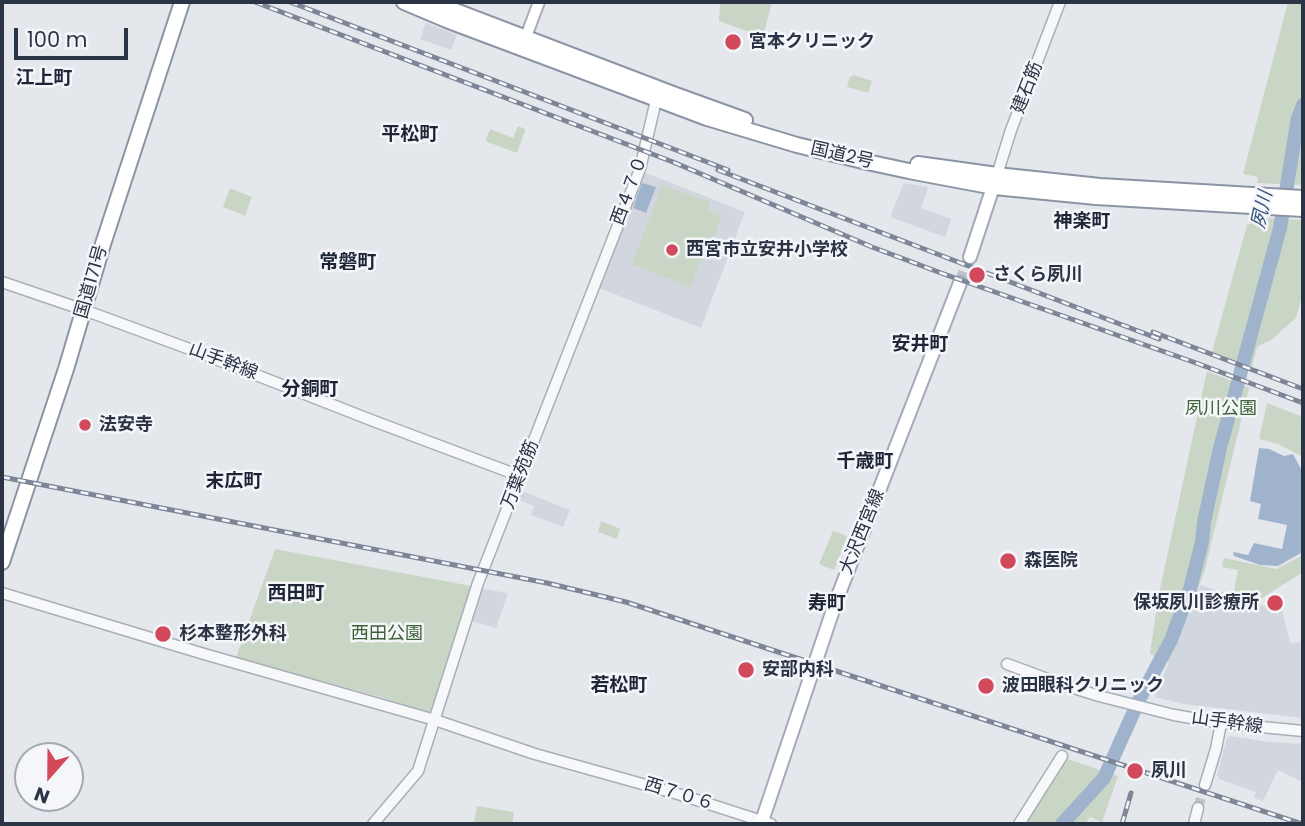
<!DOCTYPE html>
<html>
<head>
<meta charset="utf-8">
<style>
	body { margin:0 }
	#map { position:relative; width:1305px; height:826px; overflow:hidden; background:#e4e7ec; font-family:Poppins,sans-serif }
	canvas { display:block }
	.frame { position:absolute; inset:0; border:4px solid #2b3445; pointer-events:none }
	.north { position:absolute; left:14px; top:742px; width:70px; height:70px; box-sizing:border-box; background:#f4f6f9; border:2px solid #a4a8b1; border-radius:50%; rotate:201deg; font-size:19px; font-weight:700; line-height:28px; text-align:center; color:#2b3445 }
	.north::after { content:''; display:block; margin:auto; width:24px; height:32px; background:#d1495b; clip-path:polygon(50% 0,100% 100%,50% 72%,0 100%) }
	.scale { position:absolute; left:14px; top:28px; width:114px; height:32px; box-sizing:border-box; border:4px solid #2b3445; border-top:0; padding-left:9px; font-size:21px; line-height:24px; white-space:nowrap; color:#2b3445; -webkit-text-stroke:5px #f4f6f9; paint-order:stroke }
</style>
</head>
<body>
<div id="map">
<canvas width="1305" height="826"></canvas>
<div class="frame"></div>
<div class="north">N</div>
<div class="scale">100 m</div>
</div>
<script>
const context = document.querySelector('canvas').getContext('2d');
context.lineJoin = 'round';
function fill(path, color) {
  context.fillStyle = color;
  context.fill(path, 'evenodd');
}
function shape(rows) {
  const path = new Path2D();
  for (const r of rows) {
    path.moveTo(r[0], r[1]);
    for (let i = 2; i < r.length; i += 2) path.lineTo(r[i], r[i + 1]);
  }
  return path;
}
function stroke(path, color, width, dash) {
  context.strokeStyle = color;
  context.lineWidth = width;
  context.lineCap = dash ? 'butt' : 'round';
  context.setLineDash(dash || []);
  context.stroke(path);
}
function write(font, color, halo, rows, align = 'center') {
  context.font = font + ' Poppins,"Noto Sans JP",sans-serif';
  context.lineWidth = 5;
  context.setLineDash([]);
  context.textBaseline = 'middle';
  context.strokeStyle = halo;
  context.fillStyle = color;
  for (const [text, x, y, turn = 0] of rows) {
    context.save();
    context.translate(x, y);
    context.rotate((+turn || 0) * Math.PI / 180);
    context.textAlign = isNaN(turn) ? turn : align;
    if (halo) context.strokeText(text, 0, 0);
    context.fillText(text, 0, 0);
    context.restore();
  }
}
const built = shape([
	[426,23,457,35,451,50,420,39],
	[646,173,745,212,701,328,599,288,641,176],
	[904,183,928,187,921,208,951,219,945,237,890,217],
	[519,490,570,510,563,527,531,515,534,506,516,499],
	[1200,585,1264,606,1279,596,1290,643,1303,642,1303,718,1184,704,1155,697],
	[483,589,508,593,496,628,471,621,480,591],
	[1230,736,1269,742,1303,744,1303,782,1278,770,1263,801,1254,798,1256,792,1219,779,1217,775,1227,738]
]);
const green = shape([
	[720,2,772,2,763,37,719,21],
	[1288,2,1303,2,1303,185,1257,183,1258,177,1243,174],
	[854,75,872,81,868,93,847,87,850,77],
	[518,126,525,129,525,131,517,153,485,141,490,129,513,138],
	[662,185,710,202,708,210,722,216,703,262,700,261,690,287,632,264],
	[230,188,252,197,245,216,223,207],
	[1263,218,1303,220,1303,293,1296,318,1271,340,1257,347,1252,367,1212,352,1247,225],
	[1207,371,1249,388,1204,573,1169,662,1150,654,1158,598],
	[1267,403,1303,417,1303,457,1278,444,1259,439],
	[601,521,620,529,617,539,598,532],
	[833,531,847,536,834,570,819,564],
	[275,549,471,586,474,589,434,711,431,714,384,698,236,658],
	[1303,555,1303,572,1262,598,1234,592,1238,570,1222,567,1224,558,1276,569],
	[1065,758,1118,776,1102,822,1090,817,1085,824,1026,824],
	[477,806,514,812,512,824,474,823]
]);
const water = shape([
	[642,183,656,187,646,213,633,208],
	[1259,448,1269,449,1284,456,1293,454,1302,471,1303,548,1301,553,1278,566,1260,565,1234,556,1233,552,1248,555,1254,543,1282,549,1287,525,1258,519,1261,504,1250,501]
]);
const river = shape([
	[1062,824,1104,778,1140,698,1171,640,1190,589,1202,542,1204,522,1220,448,1280,228,1298,118,1303,105]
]);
const tertiaryTunnel = shape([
	[1198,808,1205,785]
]);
const primaryTunnel = shape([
	[960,283,970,257]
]);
const tertiary = shape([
	[997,175,1011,130,1060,2],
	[2,282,84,310,195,351,371,420,520,476],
	[2,593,204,654,435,720,535,754,678,794,771,824],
	[1007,664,1061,684,1099,696,1174,715,1221,723,1303,731],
	[1205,785,1216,749,1221,723],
	[373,824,418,771,478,583,640,169,657,96],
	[1019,824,1062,756],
	[1194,824,1198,808]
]);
const secondary = shape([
	[524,42,539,2]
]);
const primary = shape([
	[970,257,995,181],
	[761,824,836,601,960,283]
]);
const trunk = shape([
	[404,2,449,21,707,118,797,145,867,162,909,171,994,187,1096,197,1303,209],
	[432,2,673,94,745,120],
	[918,164,997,175,1100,186,1303,198],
	[2,562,66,369,103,244,182,2]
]);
const rail = shape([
	[255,2,673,162,872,247,941,273,1199,364,1303,403],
	[290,2,728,170],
	[718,170,1159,339],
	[1153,332,1303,389],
	[2,477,547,583,626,602,1302,824],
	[1122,824,1131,793]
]);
const markers = [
	[733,42,9,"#d1495b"],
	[672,250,7,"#d1495b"],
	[977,275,9,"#d1495b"],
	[85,425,7,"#d1495b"],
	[1008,561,9,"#d1495b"],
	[1275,603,9,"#d1495b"],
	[163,634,9,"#d1495b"],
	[746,670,9,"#d1495b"],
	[986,686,9,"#d1495b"],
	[1135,771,9,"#d1495b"]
];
const poiNames = [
	["宮本クリニック",749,42],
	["西宮市立安井小学校",686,250],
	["さくら夙川",993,275],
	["法安寺",99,425],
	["森医院",1024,561],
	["保坂夙川診療所",1259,603,"right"],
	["杉本整形外科",179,634],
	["安部内科",762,670],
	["波田眼科クリニック",1002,686],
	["夙川",1151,771]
];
const streetNames = [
	["建石筋",1028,88,-69],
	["国道2号",842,156,13],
	["西４７０",630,191,-70],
	["国道171号",92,282,-74],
	["山手幹線",223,362,21],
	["万葉苑筋",521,475,-69],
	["大沢西宮線",863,532,-68],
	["山手幹線",1227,723,8],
	["西７０６",679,795,17]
];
const parkNames = [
	["夙川公園",1221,409],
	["西田公園",387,634]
];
const neighbourhoodNames = [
	["江上町",44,79],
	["平松町",410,135],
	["神楽町",1082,222],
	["常磐町",348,263],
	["安井町",920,345],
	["分銅町",310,390],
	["千歳町",865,462],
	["末広町",234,482],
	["西田町",296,594],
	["寿町",827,604],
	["若松町",619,686]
];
const waterNames = [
	["夙川",1263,210,-78]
];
fill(built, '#d2d6de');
fill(green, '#c9d6c5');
fill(water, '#9fb4cc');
stroke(river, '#9fb4cc', 14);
stroke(tertiaryTunnel, '#bfc3cb', 10, [10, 5]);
stroke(primaryTunnel, '#bfc3cb', 12, [12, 6]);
stroke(tertiary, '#a9aeb7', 13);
stroke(secondary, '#a9aeb7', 14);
stroke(primary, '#a3abb8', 16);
stroke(trunk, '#8b94a3', 18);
stroke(tertiary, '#f7f8fa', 10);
stroke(secondary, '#fff', 10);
stroke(primary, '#fff', 12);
stroke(trunk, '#fff', 14);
stroke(rail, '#7d8696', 5);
stroke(rail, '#f4f6f9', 2.5, [8]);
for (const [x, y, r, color] of markers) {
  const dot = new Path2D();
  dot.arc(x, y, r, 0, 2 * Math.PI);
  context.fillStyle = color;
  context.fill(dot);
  stroke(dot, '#f4f6f9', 2.5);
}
write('bold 18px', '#2b3445', '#f4f6f9', poiNames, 'left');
write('18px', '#2b3445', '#f4f6f9', streetNames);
write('18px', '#3f6138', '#f4f6f9', parkNames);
write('bold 19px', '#1d2536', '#f4f6f9', neighbourhoodNames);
write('italic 19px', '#34527a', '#f4f6f9', waterNames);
</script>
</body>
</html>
